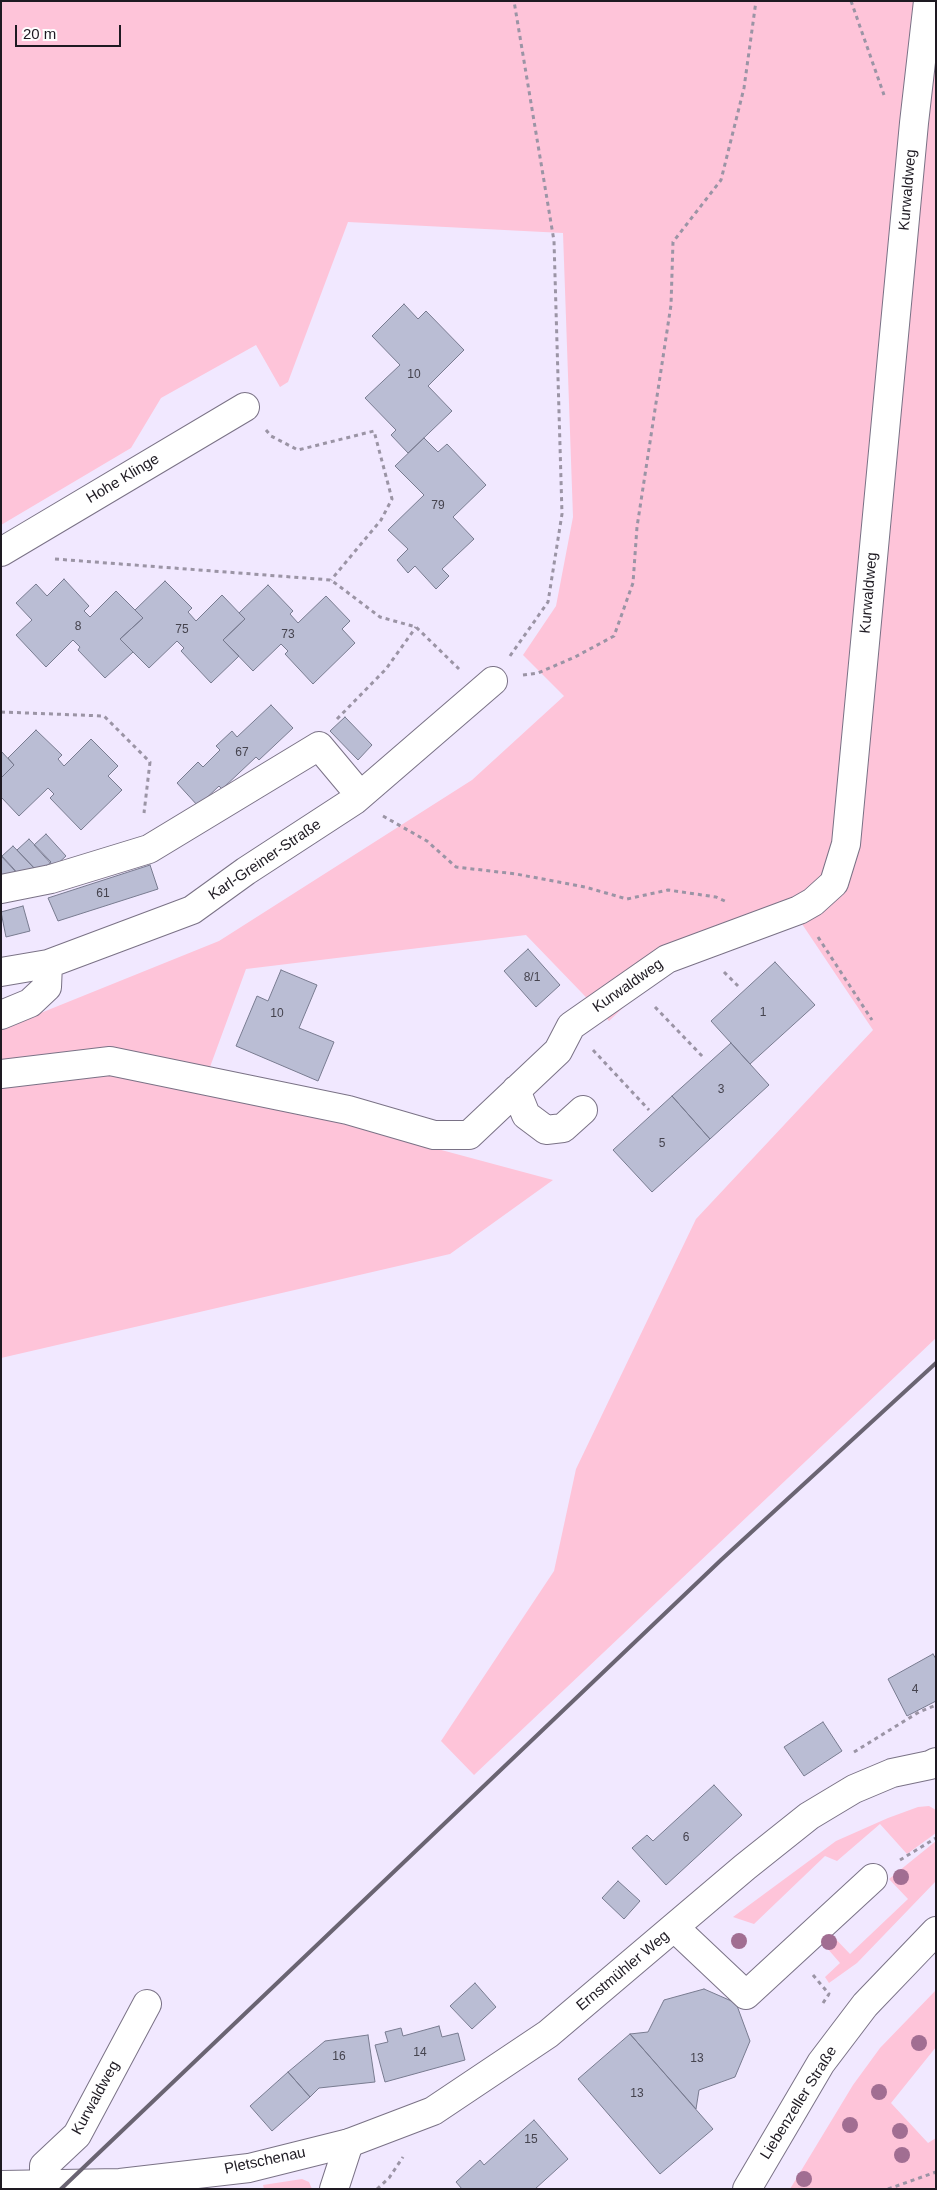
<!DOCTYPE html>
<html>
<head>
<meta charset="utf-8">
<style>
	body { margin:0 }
	#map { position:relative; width:937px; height:2190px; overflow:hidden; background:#f1e8ff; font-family:Arial,sans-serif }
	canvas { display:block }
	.frame { position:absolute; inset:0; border:2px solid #1e1a22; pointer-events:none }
	.scale { position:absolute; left:15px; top:25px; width:106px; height:22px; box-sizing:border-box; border:2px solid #1e1a22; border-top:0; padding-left:6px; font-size:15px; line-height:18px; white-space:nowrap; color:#1e1a22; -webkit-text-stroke:4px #fff; paint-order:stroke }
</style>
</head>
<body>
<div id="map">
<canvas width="937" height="2190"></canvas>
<div class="frame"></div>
<div class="scale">20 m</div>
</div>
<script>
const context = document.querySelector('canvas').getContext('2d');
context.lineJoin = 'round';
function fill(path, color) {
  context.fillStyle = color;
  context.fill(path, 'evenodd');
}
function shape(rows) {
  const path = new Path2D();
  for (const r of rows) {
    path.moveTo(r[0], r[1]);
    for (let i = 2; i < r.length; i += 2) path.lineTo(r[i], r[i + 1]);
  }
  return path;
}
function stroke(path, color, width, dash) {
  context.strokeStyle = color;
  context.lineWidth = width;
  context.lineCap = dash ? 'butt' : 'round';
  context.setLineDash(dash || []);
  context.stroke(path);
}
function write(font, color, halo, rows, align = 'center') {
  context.font = font + ' Arial,sans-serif';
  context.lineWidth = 4;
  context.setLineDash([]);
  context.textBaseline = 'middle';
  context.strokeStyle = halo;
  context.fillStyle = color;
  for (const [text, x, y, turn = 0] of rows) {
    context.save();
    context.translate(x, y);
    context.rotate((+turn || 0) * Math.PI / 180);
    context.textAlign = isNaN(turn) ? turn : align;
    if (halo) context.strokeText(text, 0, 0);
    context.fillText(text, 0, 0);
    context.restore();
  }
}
const green = shape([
	[1,1,936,1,936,1338,474,1775,441,1741,554,1571,576,1469,696,1219,873,1030,798,918,664,969,609,1021,526,935,246,969,203,1086,553,1180,450,1254,1,1358,1,1029,219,941,472,780,564,696,523,655,556,606,573,517,563,233,348,222,288,382,280,387,256,345,161,398,131,448,1,525],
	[929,1806,936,1810,936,1833,907,1854,880,1824,837,1861,825,1856,754,1924,733,1917,836,1841,888,1818,918,1807],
	[936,1841,936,1881,857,1963,829,1983,825,1977,840,1963,820,1940,829,1932,850,1954,908,1899,889,1879],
	[936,1990,936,2047,891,2103,928,2143,936,2138,936,2189,790,2189,853,2085,880,2048],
	[302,2179,309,2182,312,2189,264,2189,263,2185]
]);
const building = shape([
	[404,304,418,319,426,311,464,350,428,386,452,411,408,453,391,435,396,430,365,398,400,365,372,336,404,304],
	[424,438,438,452,447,444,486,485,453,517,474,539,442,569,449,576,436,589,415,566,408,573,397,560,408,549,388,530,424,495,395,466,424,438],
	[64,579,89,606,84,611,90,617,116,591,143,618,120,639,133,652,105,678,78,650,80,647,73,640,46,667,16,635,32,620,16,603,36,584,47,596,64,579],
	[165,581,192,608,188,612,196,621,222,595,245,619,223,640,239,656,211,683,181,651,184,648,177,641,149,668,120,639,143,618,135,610,165,581],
	[268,585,293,611,290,614,298,623,326,596,350,621,342,629,355,643,313,684,285,654,288,651,281,644,253,671,223,640,245,619,239,613,268,585],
	[271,705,293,728,259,760,256,757,222,789,219,786,198,806,177,783,198,762,203,767,220,750,216,746,232,731,237,737,271,705],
	[345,717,372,745,358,760,330,731,345,717],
	[36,730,62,755,58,759,64,766,91,739,118,766,108,776,122,790,81,830,50,798,54,794,48,788,19,816,1,797,1,778,14,765,8,758,36,730],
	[1,751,14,765,1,778,1,751],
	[46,834,66,856,54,867,34,845,46,834],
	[29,839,51,862,39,873,17,850,29,839],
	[13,846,34,868,23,879,2,856,13,846],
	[1,856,16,872,1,877,1,856],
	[150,865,158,889,58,921,48,898,150,865],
	[23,906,30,931,6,937,1,912,23,906],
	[528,949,560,985,536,1007,504,971,528,949],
	[775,962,815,1005,750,1064,711,1021,775,962],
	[281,970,317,985,299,1028,334,1042,318,1081,236,1046,257,996,268,1001,281,970],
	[731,1043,769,1085,710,1139,672,1096,731,1043],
	[672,1096,710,1139,652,1192,613,1150,672,1096],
	[933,1654,936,1659,936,1701,907,1716,888,1679,933,1654],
	[823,1722,842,1751,804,1776,784,1747,823,1722],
	[714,1785,742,1815,666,1885,632,1848,647,1835,653,1841,714,1785],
	[618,1881,640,1901,624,1919,602,1898,618,1881],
	[475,1983,496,2007,472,2029,450,2006,475,1983],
	[704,1989,736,2003,750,2041,735,2077,699,2090,696,2109,630,2034,648,2032,664,2000,704,1989],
	[439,2026,442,2037,458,2033,465,2060,385,2082,375,2045,388,2042,385,2032,401,2028,403,2036,439,2026],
	[630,2034,713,2129,660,2174,578,2079,630,2034],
	[368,2035,375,2082,319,2088,310,2097,288,2072,325,2041,368,2035],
	[288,2072,310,2097,272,2131,250,2106,288,2072],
	[534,2120,568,2159,535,2189,462,2189,456,2182,480,2160,484,2165,534,2120]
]);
const path = shape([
	[851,1,884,95],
	[266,430,271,436,298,450,374,431,392,499,381,520,331,580],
	[55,559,331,580,380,617,416,627,459,669],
	[510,656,548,602,562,514,554,241,514,1],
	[523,675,538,673,575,657,614,636,633,583,637,527,671,305,673,242,721,180,744,88,756,1],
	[1,712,104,716,150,762,144,813],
	[337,719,386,669,416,627],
	[383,816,427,841,456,867,516,874,585,887,627,899,668,890,716,897,727,902],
	[818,937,872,1020],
	[724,972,738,986],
	[655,1007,703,1057],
	[593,1050,649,1110],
	[854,1752,919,1712,936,1705],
	[900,1860,936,1838],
	[813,1975,829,1994],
	[823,2003,829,1994,832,1995],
	[377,2189,389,2178,403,2157],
	[888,2189,936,2172]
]);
const minor = shape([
	[1,552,245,407],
	[1,889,51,879,149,849,319,746,360,795],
	[1,972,48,964,192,910,246,871,355,800,493,681],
	[1,1015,30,1003,47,987,48,964],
	[1,1074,110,1061,348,1110,434,1135,469,1135,558,1051,571,1026,667,959,799,910,813,902,834,883,846,844,914,123,928,1],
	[516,1090,526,1115,546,1130,563,1128,583,1110],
	[675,1928,746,1995,873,1878],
	[44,2185,44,2166,77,2135,147,2004],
	[334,2189,349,2143]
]);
const major = shape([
	[1,2185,120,2183,249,2168,349,2143,433,2111,548,2034,745,1867,809,1816,854,1789,892,1773,930,1765,936,1762],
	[747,2189,821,2063,865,2005,936,1931]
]);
const rail = shape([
	[61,2189,721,1560,936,1363]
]);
const trees = [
	[901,1877],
	[739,1941],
	[829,1942],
	[919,2043],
	[879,2092],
	[850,2125],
	[900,2131],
	[902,2155],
	[804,2179]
];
const numberNames = [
	["10",414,375],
	["79",438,506],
	["8",78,627],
	["75",182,630],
	["73",288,635],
	["67",242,753],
	["61",103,894],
	["8/1",532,978],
	["1",763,1013],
	["10",277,1014],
	["3",721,1090],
	["5",662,1144],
	["4",915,1690],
	["6",686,1838],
	["14",420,2053],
	["16",339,2057],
	["13",697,2059],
	["13",637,2094],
	["15",531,2140]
];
const streetNames = [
	["Kurwaldweg",908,190,-85],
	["Hohe Klinge",123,479,-31],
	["Kurwaldweg",869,593,-85],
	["Karl-Greiner-Straße",265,860,-34],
	["Kurwaldweg",628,986,-35],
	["Ernstmühler Weg",623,1971,-40],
	["Kurwaldweg",96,2098,-61],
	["Liebenzeller Straße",799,2103,-58],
	["Pletschenau",265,2161,-12]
];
fill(green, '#fec4d9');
fill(building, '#babdd4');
stroke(building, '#787b90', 1);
stroke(minor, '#7a7286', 30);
stroke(major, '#7a7286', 30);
stroke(path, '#9b94a5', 3, [4, 4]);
stroke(minor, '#fff', 28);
stroke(major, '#fff', 28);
stroke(rail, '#6a6472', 4);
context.fillStyle = '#a16e92';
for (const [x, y] of trees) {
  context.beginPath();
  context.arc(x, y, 8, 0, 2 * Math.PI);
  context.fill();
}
write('12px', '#45434e', null, numberNames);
write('15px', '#1e1a22', '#fff', streetNames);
</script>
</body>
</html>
